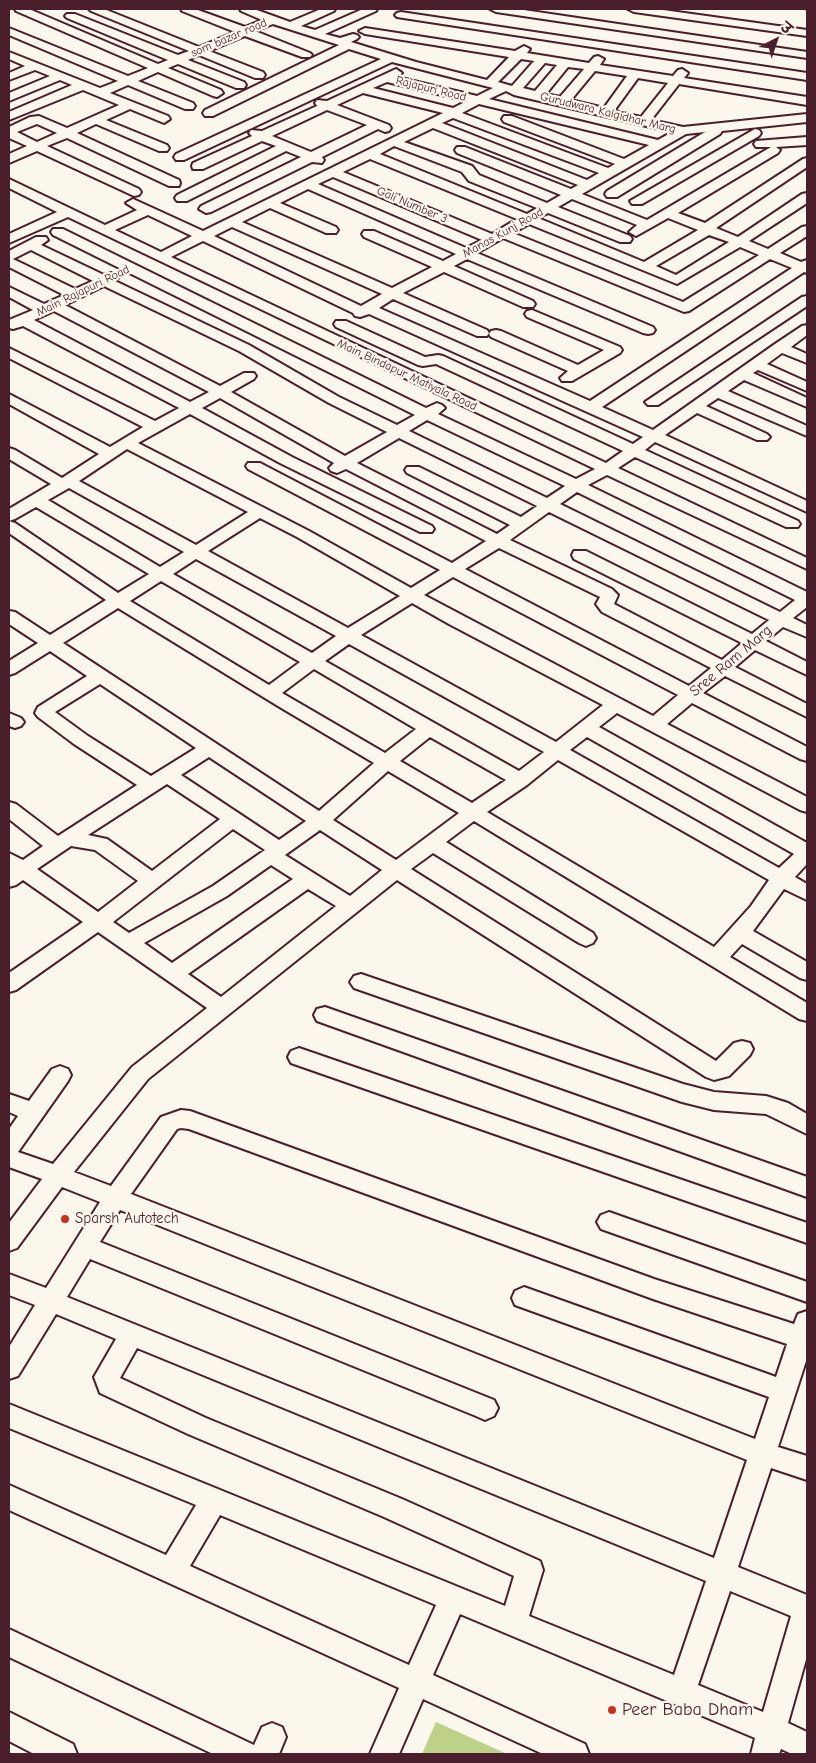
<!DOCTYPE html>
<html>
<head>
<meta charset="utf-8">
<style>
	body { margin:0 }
	#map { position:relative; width:816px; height:1763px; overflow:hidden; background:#fbf7ec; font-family:"Comic Neue","Playpen Sans Deva",sans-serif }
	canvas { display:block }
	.frame { position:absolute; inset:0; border:10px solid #4a1f2b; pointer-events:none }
	.north { position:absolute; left:751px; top:15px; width:50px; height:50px; -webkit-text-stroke:4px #fbf7ec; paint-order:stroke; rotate:41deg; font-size:14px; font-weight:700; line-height:20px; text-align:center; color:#4a1f2b }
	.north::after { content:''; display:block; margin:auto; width:18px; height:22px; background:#4a1f2b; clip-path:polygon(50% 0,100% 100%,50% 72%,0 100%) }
</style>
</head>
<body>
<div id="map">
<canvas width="816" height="1763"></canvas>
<div class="frame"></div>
<div class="north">उ</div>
</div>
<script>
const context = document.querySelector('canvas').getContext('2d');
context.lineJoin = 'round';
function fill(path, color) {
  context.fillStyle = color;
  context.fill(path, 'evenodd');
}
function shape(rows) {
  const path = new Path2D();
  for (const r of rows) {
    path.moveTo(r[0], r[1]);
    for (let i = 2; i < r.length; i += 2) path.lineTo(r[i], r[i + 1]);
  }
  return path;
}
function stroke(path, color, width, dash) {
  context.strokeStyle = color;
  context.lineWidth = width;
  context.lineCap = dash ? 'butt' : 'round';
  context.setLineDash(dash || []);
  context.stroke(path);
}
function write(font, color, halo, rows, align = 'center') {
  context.font = font + ' "Comic Neue",sans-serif';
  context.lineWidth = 4.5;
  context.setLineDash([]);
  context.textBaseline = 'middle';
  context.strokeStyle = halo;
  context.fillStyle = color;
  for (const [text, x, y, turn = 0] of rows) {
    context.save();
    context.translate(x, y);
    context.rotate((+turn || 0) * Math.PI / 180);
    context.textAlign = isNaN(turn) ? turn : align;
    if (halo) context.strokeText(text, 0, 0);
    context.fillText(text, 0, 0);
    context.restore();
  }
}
const green = shape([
	[436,1722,507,1754,422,1754]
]);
const minor = shape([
	[15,9,29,9,158,64,168,60,67,18,65,16,67,14,75,14,178,55,189,51,91,11,89,9,104,9,199,47,235,32,182,11,181,9,195,9,245,27,262,20,241,11,240,9,254,9,290,22,321,9,335,9,334,11,301,26,315,30,363,9,377,9,376,11,325,34,340,38,353,34,357,35,359,37,357,39,351,42,416,62,487,80,509,57,365,34,359,31,365,28,515,51,524,46,530,49,527,53,589,63,594,57,598,56,604,59,600,65,673,76,678,70,682,69,688,73,684,78,807,97,807,105,679,84,651,120,683,127,807,114,807,122,722,131,720,134,617,197,607,197,605,194,607,191,705,132,686,134,582,194,647,220,771,147,756,147,754,144,756,141,807,137,807,145,776,147,780,150,778,153,678,213,705,223,803,159,807,158,807,167,716,228,738,237,802,194,807,193,807,203,749,241,768,249,802,227,807,226,807,236,780,253,801,262,807,260,807,273,804,272,602,407,653,430,775,344,802,326,807,325,807,335,791,347,807,354,807,363,782,353,767,364,807,382,807,391,758,370,753,373,807,398,807,407,744,380,728,391,807,426,807,436,718,398,706,406,767,434,770,437,767,440,757,440,697,413,665,435,807,501,807,512,655,442,645,450,798,521,800,524,798,527,786,527,635,457,618,468,807,558,807,569,607,475,588,485,807,592,807,607,793,618,807,625,807,637,783,627,766,641,807,662,807,675,755,650,735,667,807,704,807,717,725,676,703,693,807,747,807,761,800,759,692,703,667,724,807,797,807,812,800,810,617,713,599,727,807,843,807,864,795,877,807,884,807,900,784,889,753,931,807,962,807,980,800,978,742,944,730,957,807,1003,807,1021,799,1019,474,821,446,842,593,933,596,938,593,943,586,946,579,943,433,853,411,869,716,1061,734,1043,742,1041,750,1043,753,1049,750,1055,729,1076,714,1080,706,1077,397,880,148,1079,74,1172,111,1186,161,1117,181,1110,190,1111,654,1279,794,1324,798,1314,807,1311,807,1358,778,1447,807,1456,807,1480,771,1468,738,1567,807,1595,807,1656,788,1723,807,1732,807,1754,792,1754,781,1749,779,1754,751,1754,755,1738,460,1614,433,1675,585,1744,589,1754,543,1754,423,1699,399,1754,370,1754,399,1688,9,1510,9,1485,166,1555,196,1505,9,1428,9,1404,505,1606,514,1576,384,1517,188,1434,100,1393,94,1377,116,1339,56,1314,18,1376,9,1379,9,1347,35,1305,9,1295,9,1274,46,1288,100,1202,62,1187,17,1248,9,1251,9,1223,42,1179,9,1167,9,1129,18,1116,9,1112,9,1094,29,1101,52,1069,60,1066,68,1069,71,1075,68,1081,18,1152,53,1164,132,1067,207,1008,98,932,16,990,9,992,9,973,83,922,23,880,16,885,9,887,9,853,23,860,43,846,9,819,9,802,16,804,58,836,137,785,74,744,38,717,35,713,38,707,87,676,50,651,15,673,9,675,9,661,38,643,9,624,9,611,15,612,50,635,106,600,9,533,9,521,15,523,118,593,149,574,36,507,15,519,9,521,9,509,51,484,9,459,9,448,15,450,62,478,99,454,9,404,9,394,110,447,143,427,9,358,9,348,155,421,179,408,23,326,13,329,9,328,9,320,33,310,9,297,9,287,44,304,64,295,9,267,9,251,36,237,46,237,48,240,41,245,104,275,112,273,117,274,119,277,115,281,249,345,339,397,397,425,415,415,53,235,51,232,53,229,63,229,426,408,437,403,442,405,445,408,438,414,576,479,595,469,68,217,9,243,9,234,57,212,9,188,9,179,105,225,137,210,126,203,133,199,203,231,443,113,363,93,337,105,389,125,391,128,389,131,385,132,378,129,322,157,324,160,322,163,312,162,211,212,206,213,199,209,201,206,301,157,286,151,187,201,177,201,175,198,177,195,276,146,262,141,203,169,193,169,192,166,193,163,252,136,249,133,251,130,262,131,317,106,315,103,317,100,327,101,396,69,402,73,397,77,477,96,493,88,392,62,184,160,176,160,174,157,176,154,381,59,349,49,213,116,205,116,203,113,205,110,339,45,273,24,255,31,310,53,312,55,310,57,302,57,245,36,209,51,263,72,265,75,263,78,255,78,199,55,188,60,244,82,246,85,244,88,236,88,178,64,168,68,221,90,223,93,217,97,213,96,158,72,138,81,193,103,195,106,193,109,185,109,128,85,110,93,168,116,170,119,164,123,130,109,106,120,167,145,169,148,167,151,159,151,96,124,77,133,179,180,180,183,179,186,169,186,67,138,47,146,139,189,141,192,139,195,134,196,37,151,9,163,9,154,27,146,9,138,9,127,30,117,39,116,67,128,119,105,83,90,9,120,9,112,72,85,60,80,9,101,9,93,50,76,35,70,9,80,9,73,25,66,9,59,9,52,100,88,118,81,9,35,9,28,128,76,148,68,16,11,15,9],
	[521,59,534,61,512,86,498,82,521,59],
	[545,63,557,65,535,91,523,88,545,63],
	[568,67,584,69,560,97,546,94,568,67],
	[595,71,627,76,604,108,571,100,595,71],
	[638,78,668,83,641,117,614,111,638,78],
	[387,82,467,101,453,108,373,88,387,82],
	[506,91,514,95,672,132,658,140,489,99,506,91],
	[479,104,649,145,624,159,512,116,504,116,502,119,504,122,615,164,608,168,462,113,479,104],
	[327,110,367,125,311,152,272,136,327,110],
	[453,118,599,173,587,180,442,123,453,118],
	[37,124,57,133,37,142,17,132,37,124],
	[433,128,578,185,571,189,465,147,457,147,455,150,457,153,561,195,547,203,479,175,472,166,404,142,433,128],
	[394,146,462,172,469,181,537,208,527,214,380,154,394,146],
	[370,159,517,219,492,234,343,172,370,159],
	[333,177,482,240,466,248,318,184,333,177],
	[308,189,456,254,443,261,374,231,364,231,362,234,364,237,432,267,392,288,242,222,270,208,326,233,336,233,338,230,336,227,280,203,308,189],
	[572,199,637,225,629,232,636,236,668,218,698,230,644,262,538,218,548,213,620,242,630,242,632,239,630,236,558,207,572,199],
	[148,215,192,236,161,252,115,230,148,215],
	[529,224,677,284,740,247,759,255,683,302,513,233,529,224],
	[232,227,382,294,361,306,214,236,232,227],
	[709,235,729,242,676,275,656,266,709,235],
	[503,238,684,312,689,311,770,259,792,268,590,401,379,308,393,299,477,336,487,336,489,333,487,330,403,293,444,272,523,307,533,307,535,304,533,301,454,266,467,259,643,333,648,334,653,333,655,330,653,327,477,253,503,238],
	[203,241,353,313,355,316,360,317,369,314,643,437,633,444,443,356,438,355,425,357,346,321,336,321,334,324,336,327,418,365,423,366,436,364,623,451,606,463,171,257,203,241],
	[31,250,93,281,75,289,13,259,31,250],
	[104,286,239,351,329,403,387,432,345,456,231,392,254,379,256,376,254,373,244,373,220,386,65,305,104,286],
	[54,311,209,392,190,402,34,320,54,311],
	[220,398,334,463,329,468,331,471,337,473,346,469,486,541,452,563,260,463,248,463,246,466,248,469,440,570,411,588,309,531,138,443,190,414,280,463,420,532,432,532,434,529,432,526,292,457,202,408,220,398],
	[427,420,565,486,547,498,409,431,427,420],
	[399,438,537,506,521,517,419,467,407,467,405,470,407,473,510,525,497,534,357,463,399,438],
	[127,449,248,512,196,545,79,481,127,449],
	[69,488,184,552,160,567,48,500,69,488],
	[577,492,795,600,780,612,560,504,577,492],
	[549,512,769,620,752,634,586,551,574,551,572,555,574,559,742,643,722,660,614,604,618,595,612,589,510,540,549,512],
	[260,518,297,537,400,596,348,628,208,551,260,518],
	[499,548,600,597,596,604,602,612,711,668,689,686,465,569,499,548],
	[196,559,336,636,312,653,173,574,196,559],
	[453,577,678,695,653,716,424,595,453,577],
	[161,581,300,662,269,685,130,601,161,581],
	[412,603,449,624,603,705,556,742,361,635,412,603],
	[118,608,278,706,374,763,319,811,63,643,118,608],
	[349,644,544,752,519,771,325,661,349,644],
	[314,669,416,729,385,753,282,693,314,669],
	[100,684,196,748,151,776,88,736,55,712,100,684],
	[430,737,506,780,472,803,400,761,430,737],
	[587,737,794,854,779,868,570,750,587,737],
	[209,757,306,821,279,840,181,775,209,757],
	[558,760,769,880,751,906,714,947,487,812,527,785,558,760],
	[388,771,459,813,396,860,333,820,388,771],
	[167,784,220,819,152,871,107,839,88,835,167,784],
	[233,829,265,850,213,886,129,933,113,922,233,829],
	[320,830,382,870,350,896,285,855,320,830],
	[71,846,95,850,138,881,98,912,37,869,71,846],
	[271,865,293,879,172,963,144,943,227,896,271,865],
	[308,889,336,906,221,997,188,974,308,889],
	[181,1128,189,1129,653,1299,787,1344,776,1377,524,1287,515,1291,512,1298,515,1305,769,1397,755,1439,131,1194,177,1129,181,1128],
	[120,1210,747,1460,714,1558,67,1297,90,1259,476,1416,485,1420,494,1416,498,1408,494,1400,100,1242,120,1210],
	[137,1348,706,1581,674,1675,529,1616,543,1570,540,1561,402,1499,206,1418,120,1378,137,1348],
	[220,1515,436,1605,409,1665,190,1566,220,1515],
	[730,1591,791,1616,763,1712,698,1685,730,1591],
	[490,9,517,9,807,52,807,58,496,12,490,9],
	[628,9,656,9,807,30,807,36,634,12,628,9],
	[401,12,807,73,807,80,397,17,395,15,397,13,401,12],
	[755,129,759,130,761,133,759,136,642,204,632,204,630,201,755,129],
	[807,296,807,306,658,405,648,405,645,402,802,297,807,296],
	[532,310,620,347,622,350,620,353,572,381,562,381,560,378,568,371,491,337,489,334,491,331,496,330,501,331,578,365,604,350,527,317,525,314,527,311,532,310],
	[9,713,21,718,24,722,21,726,15,728,9,726,9,713],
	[361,974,683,1084,714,1092,766,1096,788,1103,807,1114,807,1134,766,1114,714,1110,682,1102,354,988,350,982,354,976,361,974],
	[325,1007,807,1177,807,1197,317,1021,314,1015,317,1009,325,1007],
	[299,1048,807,1223,807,1243,291,1063,288,1057,291,1051,299,1048],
	[609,1212,807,1282,807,1302,601,1229,597,1222,601,1215,609,1212],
	[9,1629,254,1745,262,1727,272,1723,282,1727,286,1737,279,1754,213,1754,9,1657,9,1629],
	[9,1712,73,1744,77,1754,34,1754,9,1741,9,1712]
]);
const markers = [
	[65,1219,5,"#c8321e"],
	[612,1710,5,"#c8321e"]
];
const farStreetnames = [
	["som bazar road",229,38,-23],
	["Rajapuri Road",431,89,14],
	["Gurudwara Kalgidhar Marg",608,113,14],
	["Gali Number 3",412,205,23],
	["Manas Kunj Road",503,233,-29],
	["Main Rajapuri Road",83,291,-26],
	["Main Bindapur Matiyala Road",407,375,25]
];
const streetNames = [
	["Sree Ram Marg",731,661,-40]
];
const poiNames = [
	["Sparsh Autotech",75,1219]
];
const nearPoinames = [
	["Peer Baba Dham",622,1710]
];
fill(green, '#bdd288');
stroke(minor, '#4a1f2b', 4);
fill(minor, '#fbf7ec');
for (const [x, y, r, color] of markers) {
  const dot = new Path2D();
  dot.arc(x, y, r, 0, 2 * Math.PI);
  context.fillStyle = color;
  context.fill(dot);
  stroke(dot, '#fbf7ec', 2);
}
write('12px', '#4a1f2b', '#fbf7ec', farStreetnames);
write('15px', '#4a1f2b', '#fbf7ec', streetNames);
write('15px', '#4a1f2b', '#fbf7ec', poiNames, 'left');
write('18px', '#4a1f2b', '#fbf7ec', nearPoinames, 'left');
</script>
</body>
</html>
